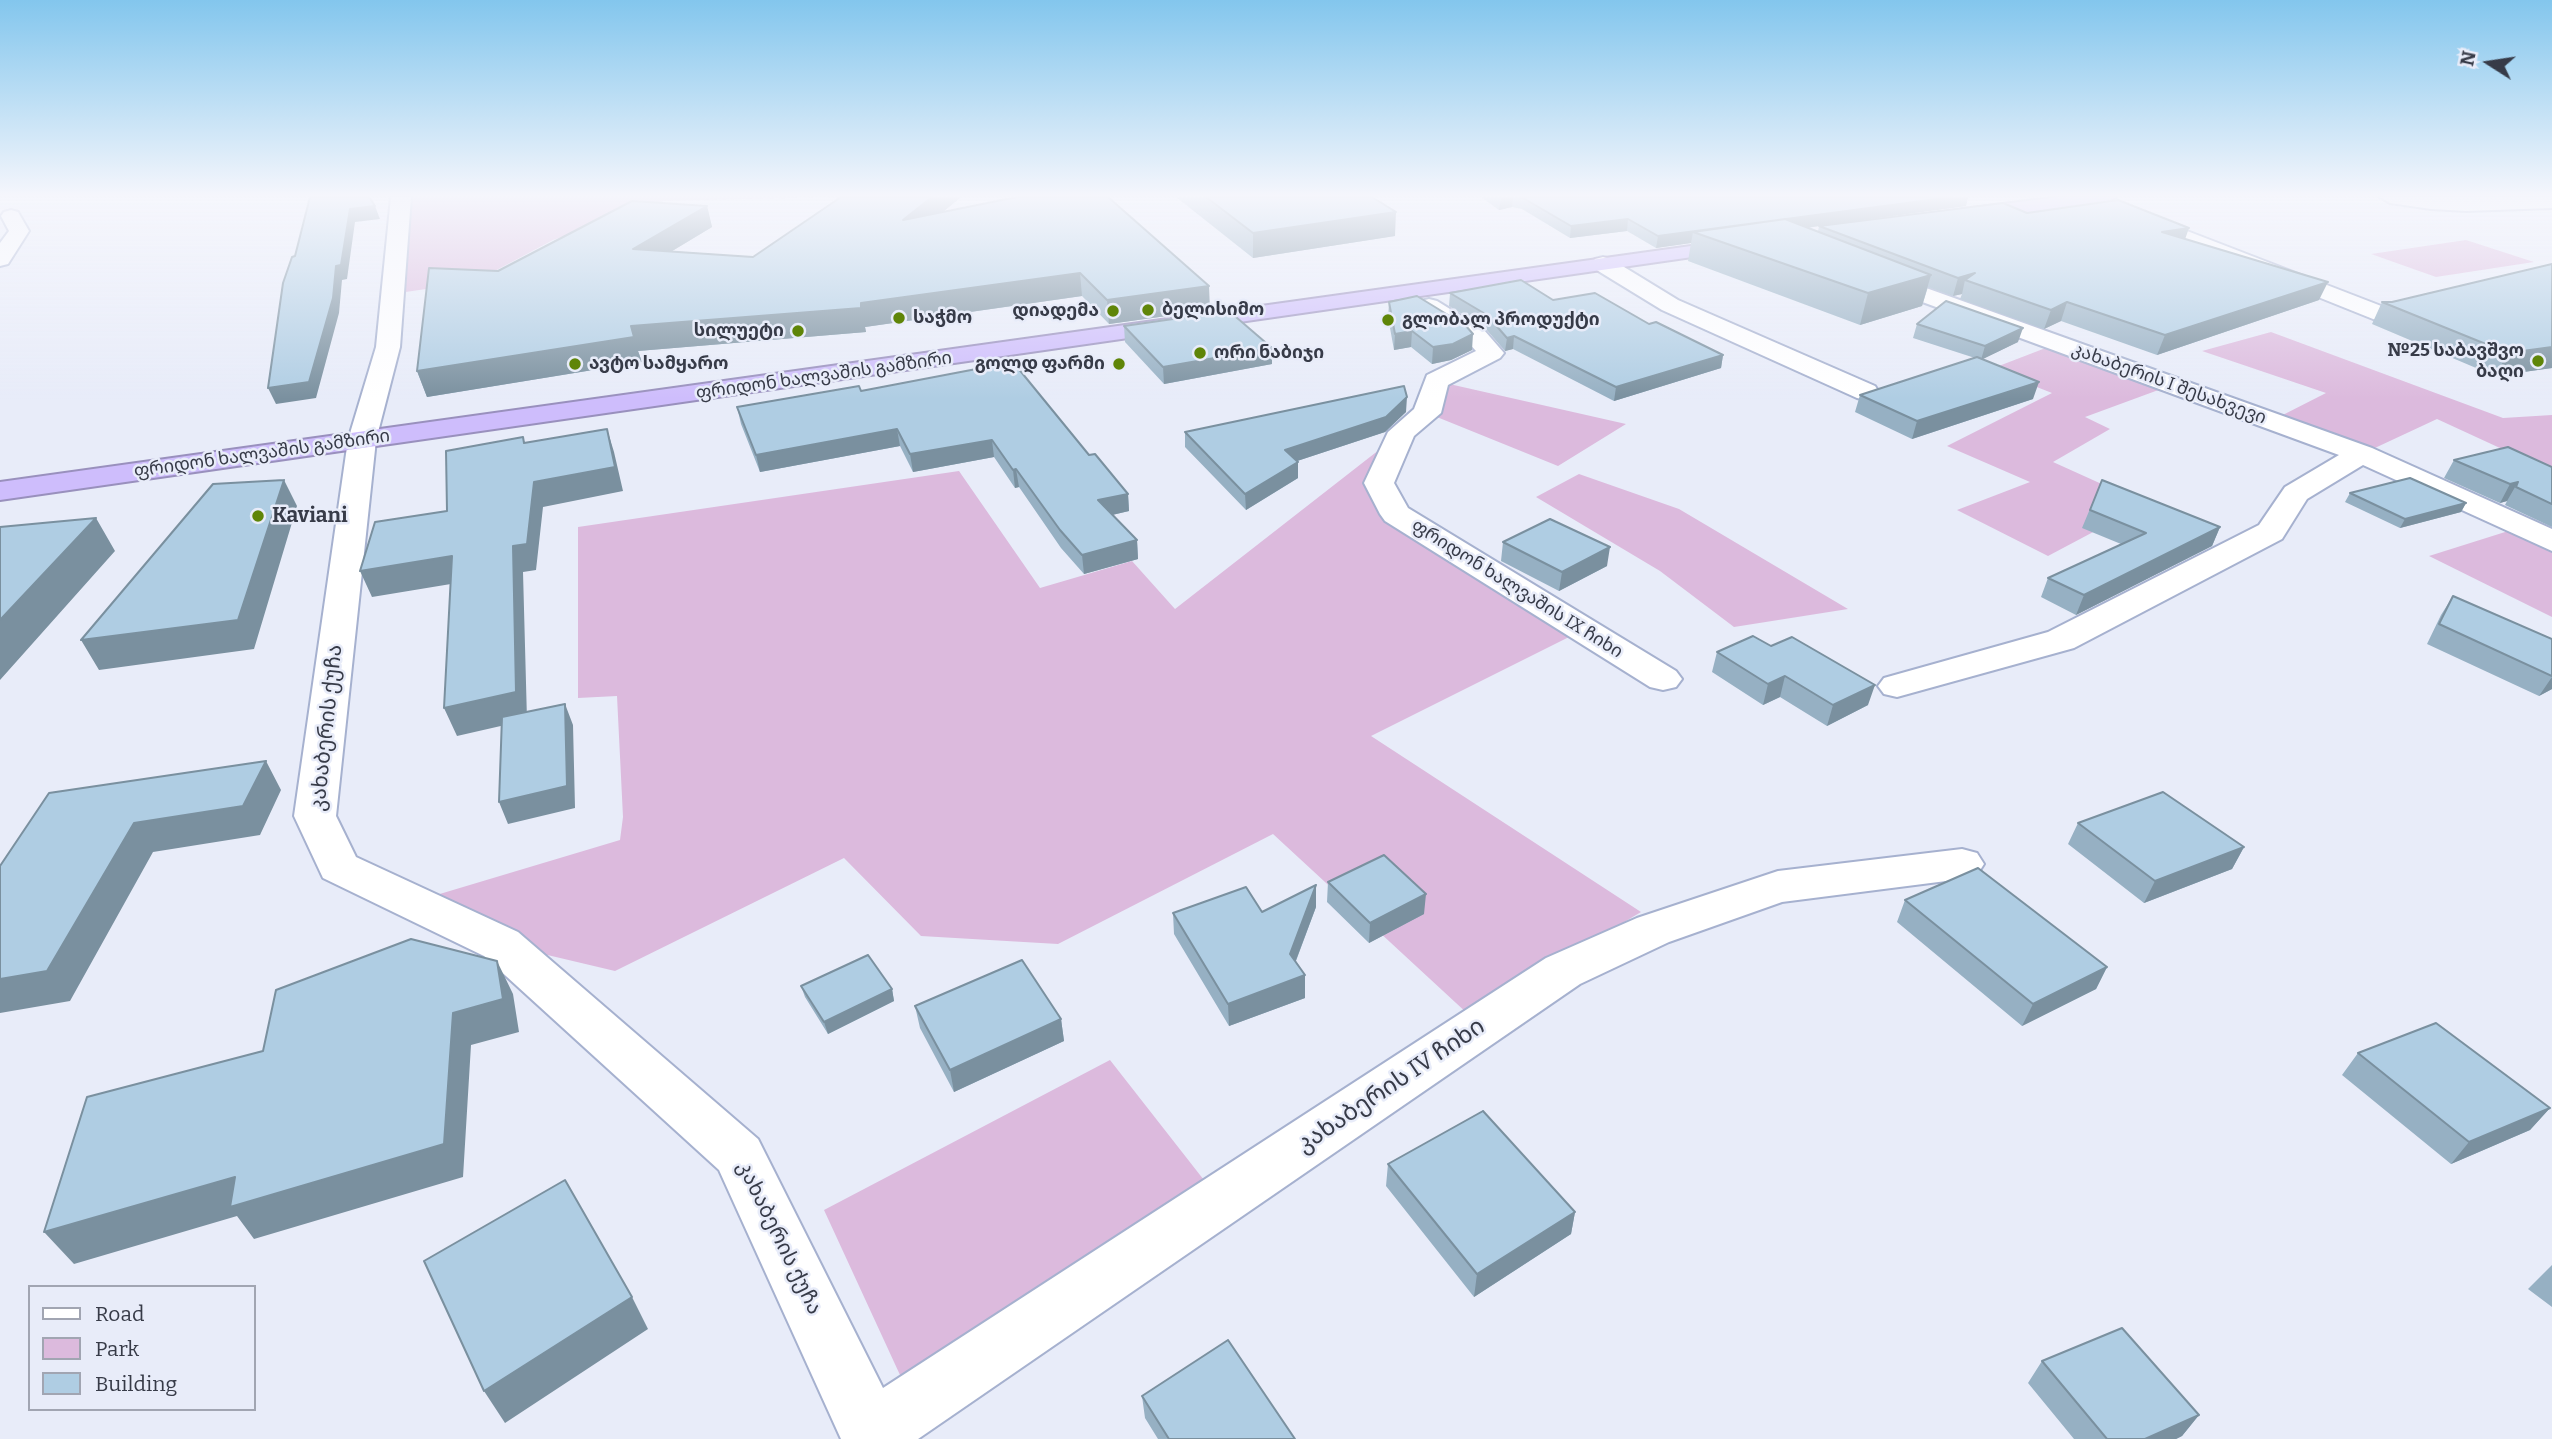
<!DOCTYPE html>
<html>
<head>
<meta charset="utf-8">
<style>
	body { margin:0 }
	#map { position:relative; width:2552px; height:1439px; overflow:hidden; background:#e8ecf9; font-family:Bitter,serif }
	canvas { display:block }
	.legend { position:absolute; left:28px; top:1285px; width:228px; height:126px; box-sizing:border-box; background:#e8ecf9; border:2px solid #a1a5b2; margin:0; padding:9px 12px; list-style:none; font-size:21px; color:#373b48 }
	.legend li { display:flex; align-items:center; gap:14px; height:35px }
	.legend b { width:35px; border:2px solid #a1a5b2 }
	.north { position:absolute; left:2454px; top:28px; width:70px; height:70px; -webkit-text-stroke:5px #e8ecf9; paint-order:stroke; rotate:282deg; font-size:19px; font-weight:700; line-height:28px; text-align:center; color:#373b48 }
	.north::after { content:''; display:block; margin:auto; width:24px; height:32px; background:#373b48; clip-path:polygon(50% 0,100% 100%,50% 72%,0 100%) }
</style>
</head>
<body>
<div id="map">
<canvas width="2552" height="1439"></canvas>
<ul class="legend">
<li><b style="height:9px;background:#fff"></b>Road</li>
<li><b style="height:19px;background:#dcbadd"></b>Park</li>
<li><b style="height:19px;background:#afcde3"></b>Building</li>
</ul>
<div class="north">N</div>
</div>
<script>
const context = document.querySelector('canvas').getContext('2d');
context.lineJoin = 'round';
function fill(path, color) {
  context.fillStyle = color;
  context.fill(path, 'evenodd');
}
function shape(rows) {
  const path = new Path2D();
  for (const r of rows) {
    path.moveTo(r[0], r[1]);
    for (let i = 2; i < r.length; i += 2) path.lineTo(r[i], r[i + 1]);
  }
  return path;
}
function stroke(path, color, width, dash) {
  context.strokeStyle = color;
  context.lineWidth = width;
  context.lineCap = dash ? 'butt' : 'round';
  context.setLineDash(dash || []);
  context.stroke(path);
}
function write(font, color, halo, rows, align = 'center') {
  context.font = font + ' Bitter,"Noto Sans Georgian",serif';
  context.lineWidth = 5;
  context.setLineDash([]);
  context.textBaseline = 'middle';
  context.strokeStyle = halo;
  context.fillStyle = color;
  for (const [text, x, y, turn = 0] of rows) {
    context.save();
    context.translate(x, y);
    context.rotate((+turn || 0) * Math.PI / 180);
    context.textAlign = isNaN(turn) ? turn : align;
    if (halo) context.strokeText(text, 0, 0);
    context.fillText(text, 0, 0);
    context.restore();
  }
}
const green = shape([
	[401,197,830,197,663,201,553,240,474,282,392,294],
	[2466,240,2534,262,2436,277,2371,254],
	[2271,332,2503,418,2552,415,2552,472,2437,419,2362,454,2271,421,2326,393,2202,351],
	[2056,344,2172,385,2085,417,2110,429,2053,462,2146,504,2048,556,1957,510,2030,482,1947,446,2052,393,1991,369],
	[1436,381,1626,424,1558,466,1427,413],
	[1402,432,1379,483,1396,514,1583,630,1371,736,1641,912,1469,1015,1273,834,1058,944,921,936,844,858,615,971,501,944,413,902,620,840,623,817,617,696,578,698,578,527,959,471,1040,588,1132,561,1175,609],
	[1579,474,1679,509,1848,609,1734,627,1660,571,1536,497],
	[2521,527,2552,541,2552,617,2429,556],
	[1110,1060,1218,1198,906,1388,824,1210]
]);
const street = shape([
	[391,197,411,197,400,347,376,440,336,816,356,857,518,932,758,1139,883,1388,1546,958,1637,918,1778,871,1962,849,1977,853,1984,864,1977,875,1962,879,1782,902,1669,942,1580,984,918,1439,841,1439,719,1170,484,956,323,878,294,816,348,440,376,347,391,197],
	[2380,197,2552,197,2552,208,2466,211,2431,209,2390,203,2380,197],
	[11,210,18,212,29,231,8,264,0,266,0,243,9,231,1,216,4,212,11,210],
	[2138,212,2389,309,2393,314,2389,319,2381,321,2373,319,2131,222,2128,218,2131,214,2138,212],
	[1603,257,1611,259,1678,300,1875,386,1879,392,1875,398,1866,400,1857,398,1662,310,1595,269,1592,264,1595,259,1603,257],
	[1876,270,2372,448,2552,529,2552,551,2363,465,2307,499,2282,539,2074,648,1897,697,1884,694,1878,686,1884,678,2048,632,2259,525,2285,487,2339,455,1868,282,1865,277,1868,272,1876,270],
	[1429,299,1437,301,1484,330,1504,353,1500,358,1448,385,1441,413,1414,436,1394,483,1408,508,1676,671,1682,679,1676,687,1663,690,1650,687,1385,521,1380,514,1364,483,1388,432,1414,409,1427,375,1476,351,1466,340,1421,311,1417,306,1421,301,1429,299]
]);
const highway = shape([
	[2058,197,2116,197,2106,203,1964,221,1957,219,1954,215,1957,211,1964,209,2058,197],
	[1741,239,1748,241,1752,245,1748,249,0,500,0,482,1741,239]
]);
const wall = shape([
	[841,197,961,197,943,212,1210,310,1109,324,1082,296,865,327,866,332,638,351,642,362,427,397,417,371,498,271,707,206,712,227,672,251,753,257],
	[1176,197,1372,197,1395,236,1253,258],
	[1481,197,1968,197,1966,206,1824,225,2027,213,2185,239,2319,300,2157,355,2061,321,2044,329,1960,299,1962,294,1953,296,1928,287,1922,306,1860,325,1688,261,1691,243,1656,248,1627,231,1570,238,1522,209,1512,207,1499,210],
	[1819,226,1818,231,1808,228],
	[2552,264,2552,368,2495,376,2372,324,2382,302,2392,302],
	[1450,293,1553,300,1649,324,1723,355,1721,368,1614,401,1513,349,1505,351,1485,328,1449,306],
	[1389,302,1472,350,1451,360,1432,364,1411,347,1394,350,1388,317],
	[1917,324,2018,342,1982,359,2033,399,1912,439,1855,412,1860,395,1975,358,1913,338],
	[1124,326,1272,348,1272,364,1164,384,1125,342],
	[861,391,1089,455,1128,494,1129,511,1112,515,1137,540,1138,559,1084,574,1061,548,1019,487,1015,488,994,457,913,472,900,446,760,472,741,424,737,407],
	[1406,412,1385,432,1297,461,1298,478,1246,510,1185,447,1185,432],
	[2454,460,2552,467,2552,527,2505,505,2507,501,2500,503,2444,478],
	[2102,480,2220,527,2212,546,2076,615,2041,597,2048,578,2121,544,2082,528],
	[2350,493,2466,503,2461,512,2400,528,2345,502],
	[1503,542,1607,566,1559,591,1501,561],
	[2453,596,2552,639,2552,689,2539,696,2427,644,2441,615],
	[1717,652,1868,705,1827,726,1780,697,1763,705,1712,672],
	[2078,823,2244,847,2232,869,2144,903,2068,844],
	[1328,882,1424,914,1369,943,1327,902],
	[1316,885,1316,907,1296,961,1305,975,1305,998,1229,1026,1174,934,1173,913,1262,912],
	[1905,900,2107,967,2096,989,2022,1026,1897,922],
	[801,986,892,989,894,1001,828,1034,805,997],
	[915,1006,1061,1019,1064,1041,954,1092,920,1028],
	[2358,1053,2550,1108,2530,1130,2451,1164,2342,1075],
	[1388,1164,1575,1212,1571,1234,1474,1297,1386,1186],
	[2552,1265,2552,1307,2528,1289],
	[2042,1361,2199,1415,2182,1436,2176,1439,2074,1439,2028,1383],
	[1142,1396,1295,1439,1158,1439,1145,1418]
]);
const shadedWall = shape([
	[932,197,961,197,906,242,903,220],
	[1505,197,1513,197,1512,207,1499,210,1501,198],
	[1952,197,1968,197,1966,206,1716,240,1693,232,1691,243,1656,248,1658,236],
	[375,206,380,219,355,222,347,279,342,280,339,313,316,398,276,404,268,388,336,266,350,209],
	[707,206,712,227,639,271,633,249],
	[1396,212,1395,236,1253,258,1253,233],
	[1628,219,1627,231,1570,238,1571,226],
	[2189,228,2183,245,2162,232],
	[1080,273,1082,296,865,327,866,332,638,351,642,362,427,397,417,371,631,326],
	[1975,273,1965,280,1962,294,1953,296,1958,278],
	[1931,275,1922,306,1860,325,1868,293],
	[2328,282,2319,300,2157,355,2165,335],
	[1209,286,1210,310,1109,324,1107,300],
	[2067,302,2061,321,2044,329,2051,310],
	[2023,328,2018,342,1981,360,1985,346],
	[1412,331,1411,347,1394,350,1395,334],
	[1473,334,1472,350,1451,360,1432,364,1433,347],
	[1514,336,1513,349,1505,351,1507,338],
	[2552,347,2552,368,2495,376,2508,353],
	[1272,348,1272,364,1164,384,1163,367],
	[1723,355,1721,368,1614,401,1616,387],
	[2039,382,2033,399,1912,439,1917,421],
	[1407,397,1406,412,1385,432,1285,465,1285,450],
	[607,429,614,452,623,491,543,507,536,570,523,572,527,720,457,736,444,708,513,546,534,482],
	[897,429,900,446,760,472,756,455],
	[992,440,994,457,913,472,910,454],
	[1298,462,1298,478,1246,510,1245,494],
	[1016,469,1019,487,1015,488,1013,470],
	[284,480,297,506,254,649,99,670,81,640],
	[2518,482,2507,501,2500,503,2510,484],
	[1128,494,1129,511,1099,518,1098,500],
	[2466,503,2461,512,2400,528,2405,519],
	[96,518,115,551,0,680,0,620],
	[2220,527,2212,546,2076,615,2084,595],
	[1137,540,1138,559,1084,574,1082,555],
	[1610,547,1607,566,1559,591,1562,572],
	[452,556,463,582,372,597,360,571],
	[1785,676,1780,697,1763,705,1768,684],
	[2552,677,2552,689,2539,696],
	[1875,685,1868,705,1827,726,1833,705],
	[565,704,573,725,575,808,508,824,499,802],
	[266,761,281,790,260,835,153,852,70,1001,0,1013,0,979,134,823],
	[2244,847,2232,869,2144,903,2155,881],
	[1316,885,1316,907,1290,976,1290,954],
	[1426,894,1424,914,1369,943,1370,923],
	[497,961,513,994,519,1032,471,1045,463,1177,254,1239,237,1216,74,1264,44,1232,453,1013],
	[2107,967,2096,989,2022,1026,2033,1004],
	[1305,975,1305,998,1229,1026,1228,1004],
	[892,989,894,1001,828,1034,824,1022],
	[1061,1019,1064,1041,954,1092,950,1070],
	[2550,1108,2530,1130,2451,1164,2469,1142],
	[1575,1212,1571,1234,1474,1297,1477,1274],
	[632,1297,648,1329,505,1423,484,1391],
	[2199,1415,2182,1436,2176,1439,2145,1439]
]);
const building = shape([
	[310,197,369,197,375,206,350,209,341,265,336,266,333,298,309,382,268,388,283,283,292,257,295,256,310,197],
	[841,197,932,197,903,220,1017,197,1108,197,1209,286,1107,300,1080,273,861,303,861,308,631,326,634,337,417,371,429,268,498,271,632,201,707,206,633,249,753,257,841,197],
	[1206,197,1372,197,1396,212,1253,233,1206,197],
	[1520,197,1952,197,1658,236,1628,219,1571,226,1523,198,1520,197],
	[2118,200,2189,228,2162,232,2328,282,2165,335,2067,302,2051,310,1965,280,1975,273,1958,278,1819,226,2003,203,2027,213,2118,200],
	[1785,219,1931,275,1868,293,1693,232,1785,219],
	[2552,264,2552,347,2508,353,2382,302,2392,302,2552,264],
	[1521,280,1553,300,1595,293,1649,324,1656,322,1723,355,1616,387,1514,336,1507,338,1487,315,1450,293,1521,280],
	[1417,296,1466,326,1473,334,1453,344,1433,347,1412,331,1395,334,1389,302,1417,296],
	[1946,301,2023,328,1985,346,1917,324,1946,301],
	[1229,311,1272,348,1163,367,1124,326,1229,311],
	[1977,357,2039,382,1917,421,1860,395,1977,357],
	[1013,362,1089,455,1095,454,1128,494,1098,500,1137,540,1082,555,1060,530,1016,469,1013,470,992,440,910,454,897,429,756,455,737,407,859,386,861,391,1013,362],
	[1404,386,1407,397,1386,417,1285,450,1298,462,1245,494,1185,432,1404,386],
	[607,429,615,467,534,482,527,544,513,546,516,692,444,708,452,556,360,571,375,522,447,511,446,451,523,437,524,443,607,429],
	[2508,447,2552,467,2552,504,2516,487,2518,482,2510,484,2454,460,2508,447],
	[2410,478,2466,503,2405,519,2350,493,2410,478],
	[284,480,238,620,81,640,213,484,284,480],
	[2102,480,2220,527,2084,595,2048,578,2146,533,2090,510,2102,480],
	[96,518,0,620,0,527,96,518],
	[1550,519,1610,547,1562,572,1503,542,1550,519],
	[2453,596,2552,639,2552,676,2439,624,2453,596],
	[1753,636,1771,646,1792,637,1875,685,1833,705,1785,676,1768,684,1717,652,1753,636],
	[565,704,567,786,499,802,502,717,565,704],
	[266,761,243,806,134,823,47,971,0,979,0,866,49,793,266,761],
	[2163,792,2244,847,2155,881,2078,823,2163,792],
	[1384,855,1426,894,1370,923,1328,882,1384,855],
	[1978,868,2107,967,2033,1004,1905,900,1978,868],
	[1316,885,1290,954,1305,975,1228,1004,1173,913,1246,887,1262,912,1316,885],
	[411,939,497,961,503,999,453,1013,444,1144,230,1207,235,1177,44,1232,87,1097,263,1051,276,990,411,939],
	[868,955,892,989,824,1022,801,986,868,955],
	[1022,960,1061,1019,950,1070,915,1006,1022,960],
	[2436,1023,2550,1108,2469,1142,2358,1053,2436,1023],
	[1483,1111,1575,1212,1477,1274,1388,1164,1483,1111],
	[565,1180,632,1297,484,1391,424,1261,565,1180],
	[2122,1328,2199,1415,2145,1439,2107,1439,2042,1361,2122,1328],
	[1228,1340,1295,1439,1169,1439,1142,1396,1228,1340]
]);
const markers = [
	[1148,310,7,"#5f8508"],
	[1113,311,7,"#5f8508"],
	[899,318,7,"#5f8508"],
	[1388,320,7,"#5f8508"],
	[798,331,7,"#5f8508"],
	[1200,353,7,"#5f8508"],
	[2538,361,7,"#5f8508"],
	[575,364,7,"#5f8508"],
	[1119,364,7,"#5f8508"],
	[258,516,7,"#5f8508"]
];
const farPoinames = [
	["ბელისიმო",1162,310],
	["დიადემა",1099,311,"right"],
	["საჭმო",913,318],
	["გლობალ პროდუქტი",1402,320],
	["სილუეტი",784,331,"right"],
	["№25 საბავშვო",2524,351,"right"],
	["ბაღი",2524,372,"right"],
	["ორი ნაბიჯი",1214,353],
	["ავტო სამყარო",589,364],
	["გოლდ ფარმი",1105,364,"right"]
];
const farStreetnames = [
	["ფრიდონ ხალვაშის გამზირი",824,376,-8],
	["კახაბერის I შესახვევი",2169,384,20],
	["ფრიდონ ხალვაშის გამზირი",262,454,-8],
	["ფრიდონ ხალვაშის IX ჩიხი",1517,589,32]
];
const poiNames = [
	["Kaviani",272,516]
];
const streetNames = [
	["კახაბერის ქუჩა",327,728,-84],
	["კახაბერის ქუჩა",779,1238,64]
];
const nearStreetnames = [
	["კახაბერის IV ჩიხი",1391,1086,-34]
];
fill(green, '#dcbadd');
stroke(street, '#a6b1cf', 4);
stroke(highway, '#9990bd', 4);
fill(street, '#fff');
fill(highway, '#cebdfc');
fill(wall, '#96b0c3');
fill(shadedWall, '#7a909f');
fill(building, '#afcde3');
stroke(building, '#7a909f', 2);
const sky = context.createLinearGradient(0, 0, 0, 399);
sky.addColorStop(0, '#83c6ed');
sky.addColorStop(0.49, '#f5f6fc');
sky.addColorStop(1, '#f5f6fc00');
context.fillStyle = sky;
context.fillRect(0, 0, 2552, 399);
for (const [x, y, r, color] of markers) {
  const dot = new Path2D();
  dot.arc(x, y, r, 0, 2 * Math.PI);
  context.fillStyle = color;
  context.fill(dot);
  stroke(dot, '#e8ecf9', 2.5);
}
write('bold 18px', '#373b48', '#e8ecf9', farPoinames, 'left');
write('18px', '#373b48', '#e8ecf9', farStreetnames);
write('bold 21px', '#373b48', '#e8ecf9', poiNames, 'left');
write('21px', '#373b48', '#e8ecf9', streetNames);
write('24px', '#373b48', '#e8ecf9', nearStreetnames);
</script>
</body>
</html>
